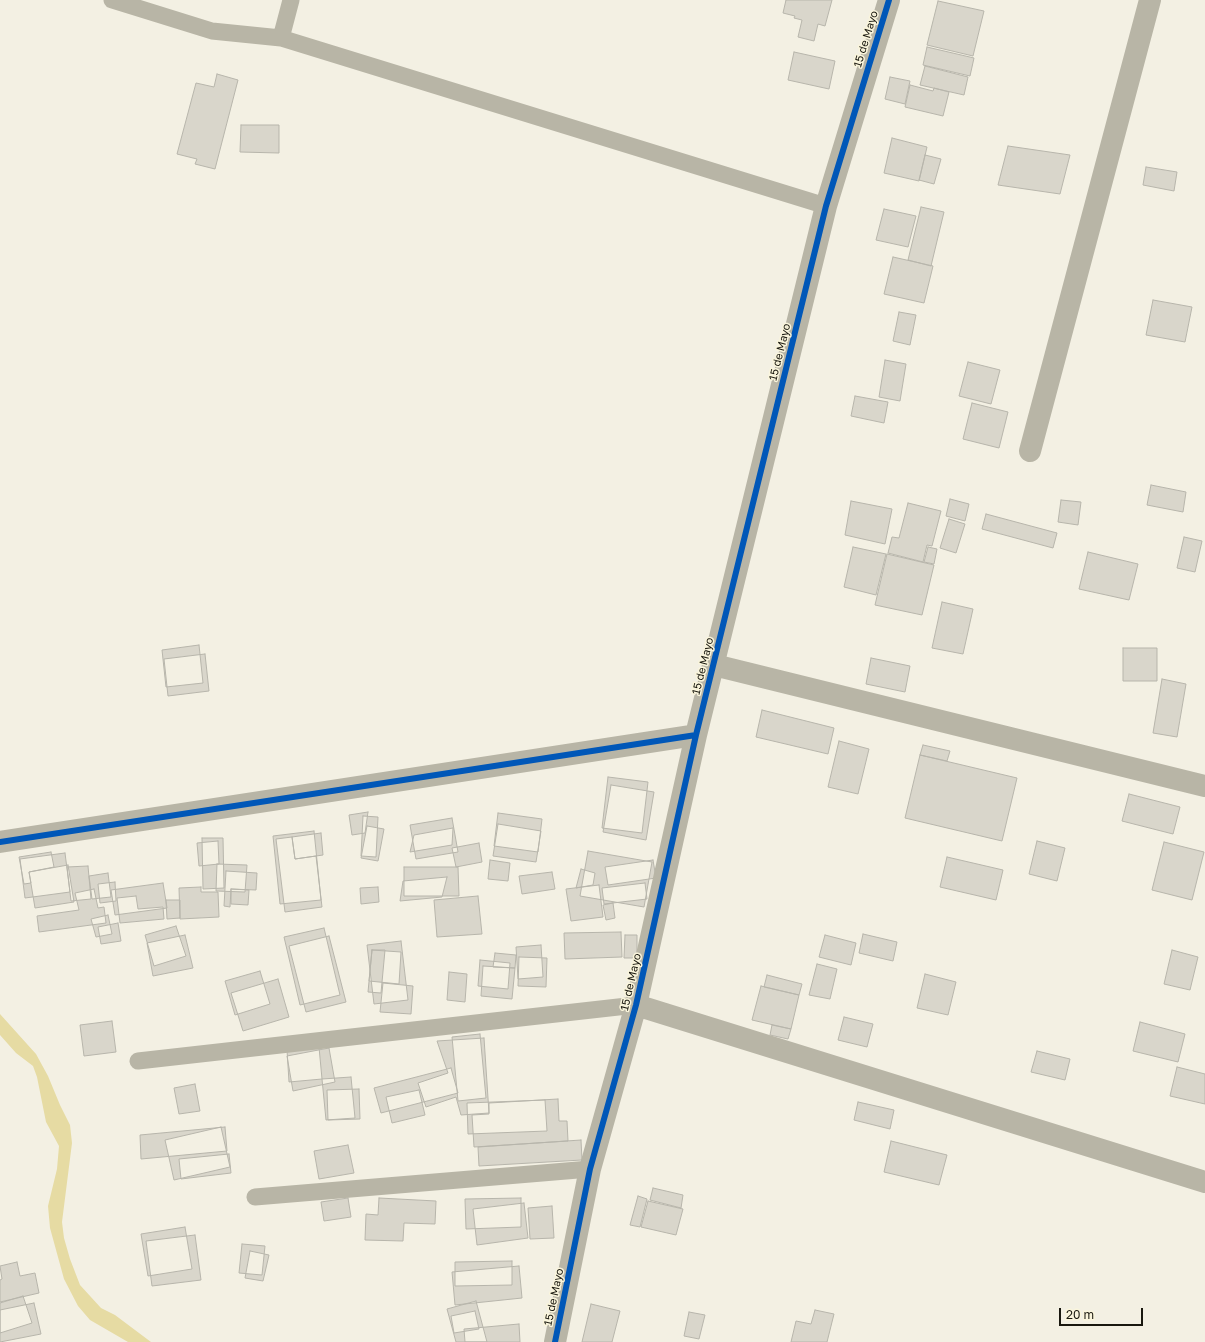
<!DOCTYPE html>
<html>
<head>
<meta charset="utf-8">
<style>
	body { margin:0 }
	#map { position:relative; width:1205px; height:1342px; overflow:hidden; background:#f3f0e3; font-family:"Golos Text",sans-serif }
	canvas { display:block }
	.scale { position:absolute; left:1059px; top:1308px; width:84px; height:18px; box-sizing:border-box; border:2px solid #19180f; border-top:0; padding-left:5px; font-size:12px; line-height:14px; white-space:nowrap; color:#19180f; -webkit-text-stroke:3px #faf5dc; paint-order:stroke }
</style>
</head>
<body>
<div id="map">
<canvas width="1205" height="1342"></canvas>
<div class="scale">20 m</div>
</div>
<script>
const context = document.querySelector('canvas').getContext('2d');
context.lineJoin = 'round';
function fill(path, color) {
  context.fillStyle = color;
  context.fill(path, 'evenodd');
}
function shape(rows) {
  const path = new Path2D();
  for (const r of rows) {
    path.moveTo(r[0], r[1]);
    for (let i = 2; i < r.length; i += 2) path.lineTo(r[i], r[i + 1]);
  }
  return path;
}
function stroke(path, color, width, dash) {
  context.strokeStyle = color;
  context.lineWidth = width;
  context.lineCap = dash ? 'butt' : 'round';
  context.setLineDash(dash || []);
  context.stroke(path);
}
function write(font, color, halo, rows, align = 'center') {
  context.font = font + ' "Golos Text",sans-serif';
  context.lineWidth = 3;
  context.setLineDash([]);
  context.textBaseline = 'middle';
  context.strokeStyle = halo;
  context.fillStyle = color;
  for (const [text, x, y, turn = 0] of rows) {
    context.save();
    context.translate(x, y);
    context.rotate((+turn || 0) * Math.PI / 180);
    context.textAlign = isNaN(turn) ? turn : align;
    if (halo) context.strokeText(text, 0, 0);
    context.fillText(text, 0, 0);
    context.restore();
  }
}
const water = shape([
	[0,1014,36,1054,48,1076,60,1105,70,1125,72,1143,62,1222,64,1238,70,1259,80,1285,101,1308,115,1315,151,1342,128,1342,90,1320,78,1306,64,1279,50,1228,48,1206,57,1169,59,1146,46,1122,37,1077,33,1066,16,1053,0,1035]
]);
const building = shape([
	[786,0,832,0,825,26,818,24,814,41,798,37,802,20,794,18,795,16,783,13,786,0],
	[938,1,984,11,973,56,927,45,938,1],
	[927,47,974,58,970,76,923,65,927,47],
	[794,52,835,61,829,89,788,80,794,52],
	[925,66,968,77,964,95,920,85,925,66],
	[217,74,238,80,215,169,195,164,197,159,177,154,196,83,214,87,217,74],
	[890,77,910,81,905,104,885,99,890,77],
	[910,85,933,91,934,88,949,92,943,116,905,107,910,85],
	[241,125,279,125,279,153,240,152,241,125],
	[892,138,927,147,919,181,884,173,892,138],
	[1008,146,1070,155,1060,194,998,185,1008,146],
	[925,155,941,159,934,184,919,180,925,155],
	[1146,167,1177,172,1174,191,1143,185,1146,167],
	[921,207,944,212,931,266,908,260,921,207],
	[884,209,916,216,908,247,876,240,884,209],
	[893,257,933,266,924,303,884,294,893,257],
	[1153,300,1192,307,1185,342,1146,335,1153,300],
	[899,312,916,315,910,345,893,341,899,312],
	[885,360,906,364,900,401,879,397,885,360],
	[968,362,1000,370,991,404,959,396,968,362],
	[855,396,888,402,884,423,851,416,855,396],
	[972,403,1008,412,999,448,963,439,972,403],
	[1151,485,1186,492,1183,512,1147,505,1151,485],
	[950,499,969,504,965,521,946,516,950,499],
	[1061,500,1081,502,1078,525,1058,522,1061,500],
	[851,501,892,509,885,544,845,535,851,501],
	[908,503,941,511,932,546,927,545,923,562,888,553,892,537,899,538,908,503],
	[986,514,1057,533,1053,548,982,529,986,514],
	[949,519,965,524,956,553,940,548,949,519],
	[1184,537,1202,541,1195,572,1177,568,1184,537],
	[853,547,886,554,876,595,844,587,853,547],
	[928,547,937,549,934,564,924,562,928,547],
	[1088,552,1138,564,1129,600,1079,589,1088,552],
	[887,554,934,565,922,615,875,605,887,554],
	[942,602,973,609,963,654,932,648,942,602],
	[199,645,203,683,166,687,162,650,199,645],
	[1123,648,1157,648,1157,681,1123,681,1123,648],
	[205,654,209,691,168,696,164,659,205,654],
	[871,658,910,666,905,692,866,684,871,658],
	[1162,679,1186,684,1177,737,1153,733,1162,679],
	[762,710,834,728,828,754,756,737,762,710],
	[839,741,869,749,858,794,828,787,839,741],
	[923,745,950,751,947,761,920,755,923,745],
	[920,755,1017,778,1002,841,905,818,920,755],
	[608,777,648,782,642,833,602,828,608,777],
	[611,785,654,792,646,840,603,832,611,785],
	[1129,794,1180,807,1173,834,1122,821,1129,794],
	[368,812,365,833,352,835,349,815,368,812],
	[498,813,542,819,538,852,494,846,498,813],
	[363,816,378,817,376,857,361,856,363,816],
	[452,818,458,852,416,859,410,825,452,818],
	[498,824,541,831,536,862,493,856,498,824],
	[367,826,384,829,378,861,361,858,367,826],
	[453,828,452,845,410,852,414,835,453,828],
	[314,831,321,900,280,904,273,836,314,831],
	[321,833,323,855,295,859,292,837,321,833],
	[292,837,295,859,316,856,322,907,285,912,276,839,292,837],
	[202,838,223,838,224,888,203,889,202,838],
	[218,841,219,864,199,866,197,843,218,841],
	[1037,841,1065,848,1057,881,1029,874,1037,841],
	[1164,842,1204,852,1192,900,1152,890,1164,842],
	[479,843,482,862,456,867,452,848,479,843],
	[588,851,652,862,644,907,580,896,588,851],
	[51,852,54,867,29,872,31,883,24,884,19,857,51,852],
	[65,853,70,892,25,898,20,859,65,853],
	[947,857,1003,870,996,900,940,887,947,857],
	[490,860,510,863,508,881,488,879,490,860],
	[653,860,656,878,608,885,605,867,653,860],
	[217,864,247,865,245,892,216,891,217,864],
	[68,865,74,902,35,908,29,872,68,865],
	[88,866,91,899,71,901,67,867,88,866],
	[404,867,458,867,459,896,404,896,404,867],
	[581,869,595,873,593,885,576,888,581,869],
	[226,871,257,873,256,890,231,889,230,907,224,906,226,871],
	[552,872,555,889,522,894,519,876,552,872],
	[108,873,111,897,92,899,89,876,108,873],
	[447,877,442,897,400,901,403,881,447,877],
	[115,882,116,901,100,903,98,884,115,882],
	[163,883,167,908,115,915,111,890,163,883],
	[645,883,647,899,604,904,602,888,645,883],
	[599,885,603,917,571,921,566,889,599,885],
	[201,887,201,892,218,892,219,917,180,919,179,888,201,887],
	[378,887,379,902,361,904,360,888,378,887],
	[94,889,98,908,104,907,106,923,39,932,37,916,79,910,75,893,94,889],
	[231,889,249,890,248,905,231,904,231,889],
	[136,896,138,909,163,907,164,919,120,923,117,898,136,896],
	[478,896,482,934,437,937,434,900,478,896],
	[166,900,180,900,180,918,167,919,166,900],
	[613,903,615,918,606,920,603,905,613,903],
	[108,915,112,934,96,937,91,919,108,915],
	[118,923,121,941,101,944,98,927,118,923],
	[176,926,186,956,154,966,145,935,176,926],
	[324,928,340,995,300,1005,284,937,324,928],
	[621,932,622,957,565,959,564,933,621,932],
	[863,934,897,942,893,961,859,953,863,934],
	[185,935,193,968,153,976,147,943,185,935],
	[625,935,637,935,637,958,624,958,625,935],
	[825,935,856,943,851,965,819,957,825,935],
	[329,936,346,1002,306,1012,289,946,329,936],
	[401,941,408,1000,374,1004,367,945,401,941],
	[541,945,543,977,518,979,516,947,541,945],
	[372,950,401,952,399,984,369,981,372,950],
	[372,950,385,950,381,993,368,992,372,950],
	[1172,950,1198,957,1190,990,1164,984,1172,950],
	[495,953,516,955,515,968,493,967,495,953],
	[519,957,547,958,546,987,518,986,519,957],
	[480,960,510,963,508,989,478,986,480,960],
	[817,964,837,969,830,999,809,995,817,964],
	[483,966,515,968,512,999,481,996,483,966],
	[260,971,270,1004,235,1015,225,981,260,971],
	[449,972,467,974,465,1002,447,1000,449,972],
	[925,974,956,982,948,1015,917,1008,925,974],
	[767,975,802,984,799,995,764,987,767,975],
	[278,979,289,1017,243,1031,231,993,278,979],
	[383,983,413,986,411,1014,380,1012,383,983],
	[761,986,799,995,791,1029,752,1020,761,986],
	[844,1017,873,1024,867,1047,838,1040,844,1017],
	[112,1021,116,1052,84,1056,80,1025,112,1021],
	[1140,1022,1185,1034,1178,1062,1133,1051,1140,1022],
	[772,1025,791,1029,788,1039,770,1035,772,1025],
	[480,1034,486,1098,458,1101,452,1037,480,1034],
	[484,1038,489,1113,461,1115,456,1097,426,1107,418,1083,448,1073,437,1041,484,1038],
	[319,1047,322,1079,289,1082,287,1050,319,1047],
	[329,1048,335,1082,293,1091,287,1056,329,1048],
	[1037,1051,1070,1059,1065,1080,1031,1072,1037,1051],
	[1177,1067,1205,1074,1205,1104,1170,1096,1177,1067],
	[451,1068,458,1093,381,1113,374,1088,451,1068],
	[351,1077,355,1118,326,1120,322,1079,351,1077],
	[195,1084,200,1111,179,1114,174,1088,195,1084],
	[359,1089,360,1119,328,1120,327,1090,359,1089],
	[419,1090,425,1115,392,1123,386,1097,419,1090],
	[558,1099,559,1121,567,1121,568,1141,474,1147,472,1115,489,1114,489,1103,558,1099],
	[545,1100,547,1131,468,1134,467,1103,545,1100],
	[858,1102,894,1110,890,1129,854,1120,858,1102],
	[221,1127,230,1167,174,1180,165,1140,221,1127],
	[225,1127,227,1151,141,1159,140,1135,225,1127],
	[581,1140,582,1160,479,1166,478,1147,581,1140],
	[891,1141,947,1155,939,1185,884,1172,891,1141],
	[348,1145,354,1173,319,1179,314,1151,348,1145],
	[229,1154,231,1173,181,1179,179,1159,229,1154],
	[653,1188,683,1195,681,1208,650,1200,653,1188],
	[638,1196,647,1199,640,1227,630,1225,638,1196],
	[348,1198,351,1217,324,1221,321,1202,348,1198],
	[379,1198,436,1201,435,1224,404,1223,403,1241,365,1240,366,1214,378,1215,379,1198],
	[521,1198,521,1227,466,1229,465,1199,521,1198],
	[648,1201,683,1209,676,1235,641,1227,648,1201],
	[524,1203,528,1238,477,1245,473,1209,524,1203],
	[552,1206,554,1238,530,1239,528,1208,552,1206],
	[185,1227,192,1269,148,1276,141,1234,185,1227],
	[195,1235,201,1280,152,1286,146,1241,195,1235],
	[242,1244,265,1246,262,1275,239,1273,242,1244],
	[250,1251,269,1255,263,1281,245,1278,250,1251],
	[512,1261,512,1285,455,1286,455,1262,512,1261],
	[17,1262,20,1276,35,1273,39,1293,0,1302,0,1280,2,1279,0,1266,17,1262],
	[519,1266,522,1298,455,1305,452,1272,519,1266],
	[23,1296,32,1323,0,1333,0,1303,23,1296],
	[476,1301,487,1342,456,1342,447,1309,476,1301],
	[34,1303,41,1334,0,1342,0,1310,34,1303],
	[591,1304,620,1311,612,1342,582,1342,591,1304],
	[815,1310,834,1314,827,1342,791,1342,796,1321,811,1324,815,1310],
	[475,1311,479,1329,454,1333,451,1316,475,1311],
	[689,1312,705,1315,699,1339,684,1336,689,1312],
	[519,1324,520,1342,465,1342,464,1329,519,1324]
]);
const lane = shape([
	[112,0,212,31,281,38,826,206],
	[281,38,291,0],
	[138,1061,636,1005],
	[255,1197,590,1169]
]);
const street = shape([
	[1030,451,1150,0],
	[714,665,1205,786],
	[0,842,696,735],
	[636,1005,1205,1182],
	[555,1342,590,1169,636,1005,696,735,826,206,889,0]
]);
const cycleway = shape([
	[0,842,696,735],
	[555,1342,590,1169,636,1005,696,735,826,206,889,0]
]);
const streetNames = [
	["15 de Mayo",866,39,-73],
	["15 de Mayo",780,352,-76],
	["15 de Mayo",703,666,-76],
	["15 de Mayo",631,982,-77],
	["15 de Mayo",554,1297,-78]
];
fill(water, '#e6dba3');
fill(building, '#d9d6cb');
stroke(building, '#b7b5ab', 1);
stroke(lane, '#b8b5a6', 17);
stroke(street, '#b8b5a6', 22);
stroke(cycleway, '#0057b8', 6);
write('11px', '#19180f', '#faf5dc', streetNames);
</script>
</body>
</html>
